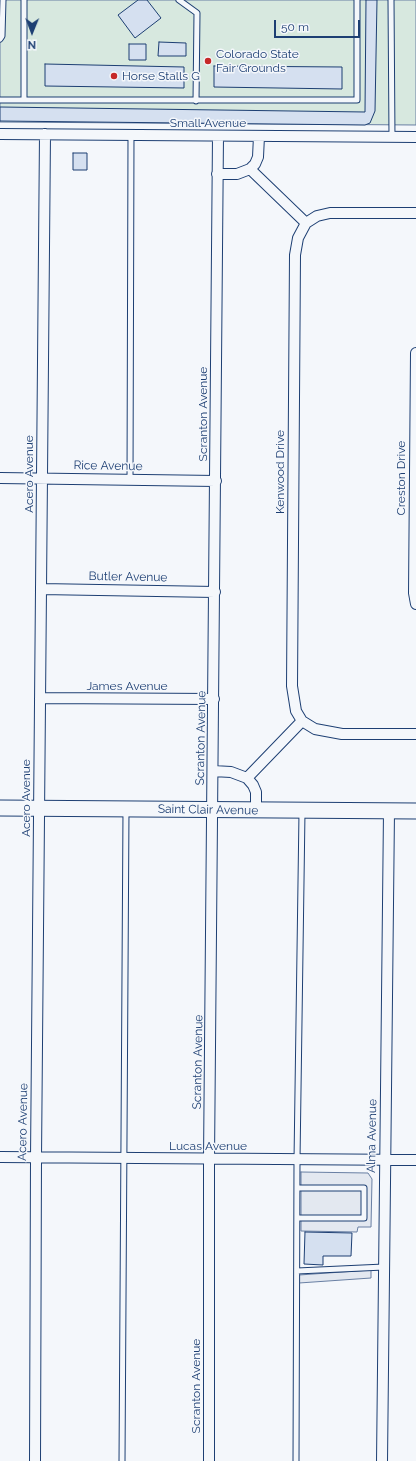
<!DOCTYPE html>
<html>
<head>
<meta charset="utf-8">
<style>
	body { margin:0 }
	#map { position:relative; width:416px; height:1461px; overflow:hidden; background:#f4f7fb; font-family:Raleway,sans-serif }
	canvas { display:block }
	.north { position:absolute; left:12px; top:12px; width:40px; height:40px; -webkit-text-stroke:3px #f4f7fb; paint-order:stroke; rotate:181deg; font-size:11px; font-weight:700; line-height:16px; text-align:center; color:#1d3f73 }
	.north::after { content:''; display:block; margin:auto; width:14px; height:18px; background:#1d3f73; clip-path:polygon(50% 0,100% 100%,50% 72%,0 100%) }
	.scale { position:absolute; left:274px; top:20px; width:86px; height:18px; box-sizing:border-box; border:2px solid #1d3f73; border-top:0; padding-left:5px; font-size:12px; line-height:14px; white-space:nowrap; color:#1d3f73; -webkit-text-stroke:3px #f4f7fb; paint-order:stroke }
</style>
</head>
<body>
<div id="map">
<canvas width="416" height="1461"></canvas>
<div class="north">N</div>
<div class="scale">50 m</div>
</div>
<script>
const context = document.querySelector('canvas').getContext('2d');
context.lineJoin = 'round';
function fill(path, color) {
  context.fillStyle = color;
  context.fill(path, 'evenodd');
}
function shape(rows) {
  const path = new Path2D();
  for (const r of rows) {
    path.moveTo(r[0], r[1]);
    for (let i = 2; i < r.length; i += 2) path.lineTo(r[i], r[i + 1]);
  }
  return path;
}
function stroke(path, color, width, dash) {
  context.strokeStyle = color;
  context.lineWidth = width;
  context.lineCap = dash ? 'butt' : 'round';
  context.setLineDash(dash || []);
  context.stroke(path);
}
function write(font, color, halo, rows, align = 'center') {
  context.font = font + ' Raleway,sans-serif';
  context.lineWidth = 3;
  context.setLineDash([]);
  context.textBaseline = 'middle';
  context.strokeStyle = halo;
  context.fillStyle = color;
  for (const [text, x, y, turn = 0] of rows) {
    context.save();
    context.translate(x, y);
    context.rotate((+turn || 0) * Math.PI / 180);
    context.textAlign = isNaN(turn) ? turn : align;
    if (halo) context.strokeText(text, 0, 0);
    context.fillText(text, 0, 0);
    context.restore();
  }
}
const green = shape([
	[0,0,416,0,416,125,0,122,0,0]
]);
const parking = shape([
	[301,1172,368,1173,372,1179,371,1227,358,1227,357,1232,301,1231,301,1172],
	[371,1270,371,1278,299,1283,299,1275,371,1270]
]);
const building = shape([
	[138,0,147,0,161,18,135,38,118,15,138,0],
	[366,0,377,0,375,111,370,123,365,125,0,121,0,107,365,112,366,0],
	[159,42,186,43,186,56,158,56,159,42],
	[129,44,146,44,146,60,129,60,129,44],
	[45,64,184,67,184,88,45,86,45,64],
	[214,66,342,67,342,89,214,87,214,66],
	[73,153,87,153,87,170,73,170,73,153],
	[305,1232,352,1233,351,1256,323,1256,323,1265,304,1264,305,1232]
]);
const lane = shape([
	[24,0,24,100],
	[179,0,197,13,196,101],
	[391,0,392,137],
	[0,39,2,36,3,0],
	[0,100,357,100,357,0],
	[130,480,131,135],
	[297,1218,364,1218,364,1188,297,1188],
	[297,1271,384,1267],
	[122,1461,126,810],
	[296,1461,297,1160,302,812]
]);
const street = shape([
	[0,134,416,137],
	[250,169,255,164,258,157,259,136],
	[217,174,237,174,250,169,306,223,317,216,330,213,416,213],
	[416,353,414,593,416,604],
	[0,478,216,481],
	[41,589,215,592],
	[40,698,214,699],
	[302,721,315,729,342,734,416,734],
	[213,771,231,772,247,778],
	[256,810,256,792,253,785,247,778,302,721,296,711,292,686,295,255,298,238,306,223],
	[0,1157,416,1160],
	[35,1461,36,1157,45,134],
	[209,1461,209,1159,218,136],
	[382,1461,389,811]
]);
const secondary = shape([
	[0,808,416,811]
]);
const markers = [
	[208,61,4,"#c62828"],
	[114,76,4,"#c62828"]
];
const poiNames = [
	["Colorado State",216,54],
	["Fair Grounds",216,68],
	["Horse Stalls G",122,76]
];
const streetNames = [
	["Small Avenue",208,123],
	["Scranton Avenue",203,414,-90],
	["Rice Avenue",108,466,1],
	["Kenwood Drive",280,472,-90],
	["Acero Avenue",29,474,-90],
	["Creston Drive",401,478,-90],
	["Butler Avenue",128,577,1],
	["James Avenue",127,686],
	["Scranton Avenue",201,738,-89],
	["Acero Avenue",26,798,-90],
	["Saint Clair Avenue",208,810,1],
	["Scranton Avenue",198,1062,-89],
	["Acero Avenue",23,1122,-89],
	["Alma Avenue",372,1136,-89],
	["Lucas Avenue",208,1146],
	["Scranton Avenue",196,1386,-90]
];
fill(green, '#d7e8df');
stroke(green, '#687fa3', 1);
fill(parking, '#e3e8f0');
stroke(parking, '#687fa3', 1);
fill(building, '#d5e0f0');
stroke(building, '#1d3f73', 1);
stroke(lane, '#1d3f73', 7);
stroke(street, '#1d3f73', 12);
stroke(secondary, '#1d3f73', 17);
stroke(lane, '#f4f7fb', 5);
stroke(street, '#f4f7fb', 10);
stroke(secondary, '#f4f7fb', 15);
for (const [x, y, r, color] of markers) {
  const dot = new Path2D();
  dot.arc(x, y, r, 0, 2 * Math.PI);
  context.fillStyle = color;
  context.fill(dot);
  stroke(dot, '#f4f7fb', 1.5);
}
write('12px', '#1d3f73', '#f4f7fb', poiNames, 'left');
write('12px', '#1d3f73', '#f4f7fb', streetNames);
</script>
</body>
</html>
